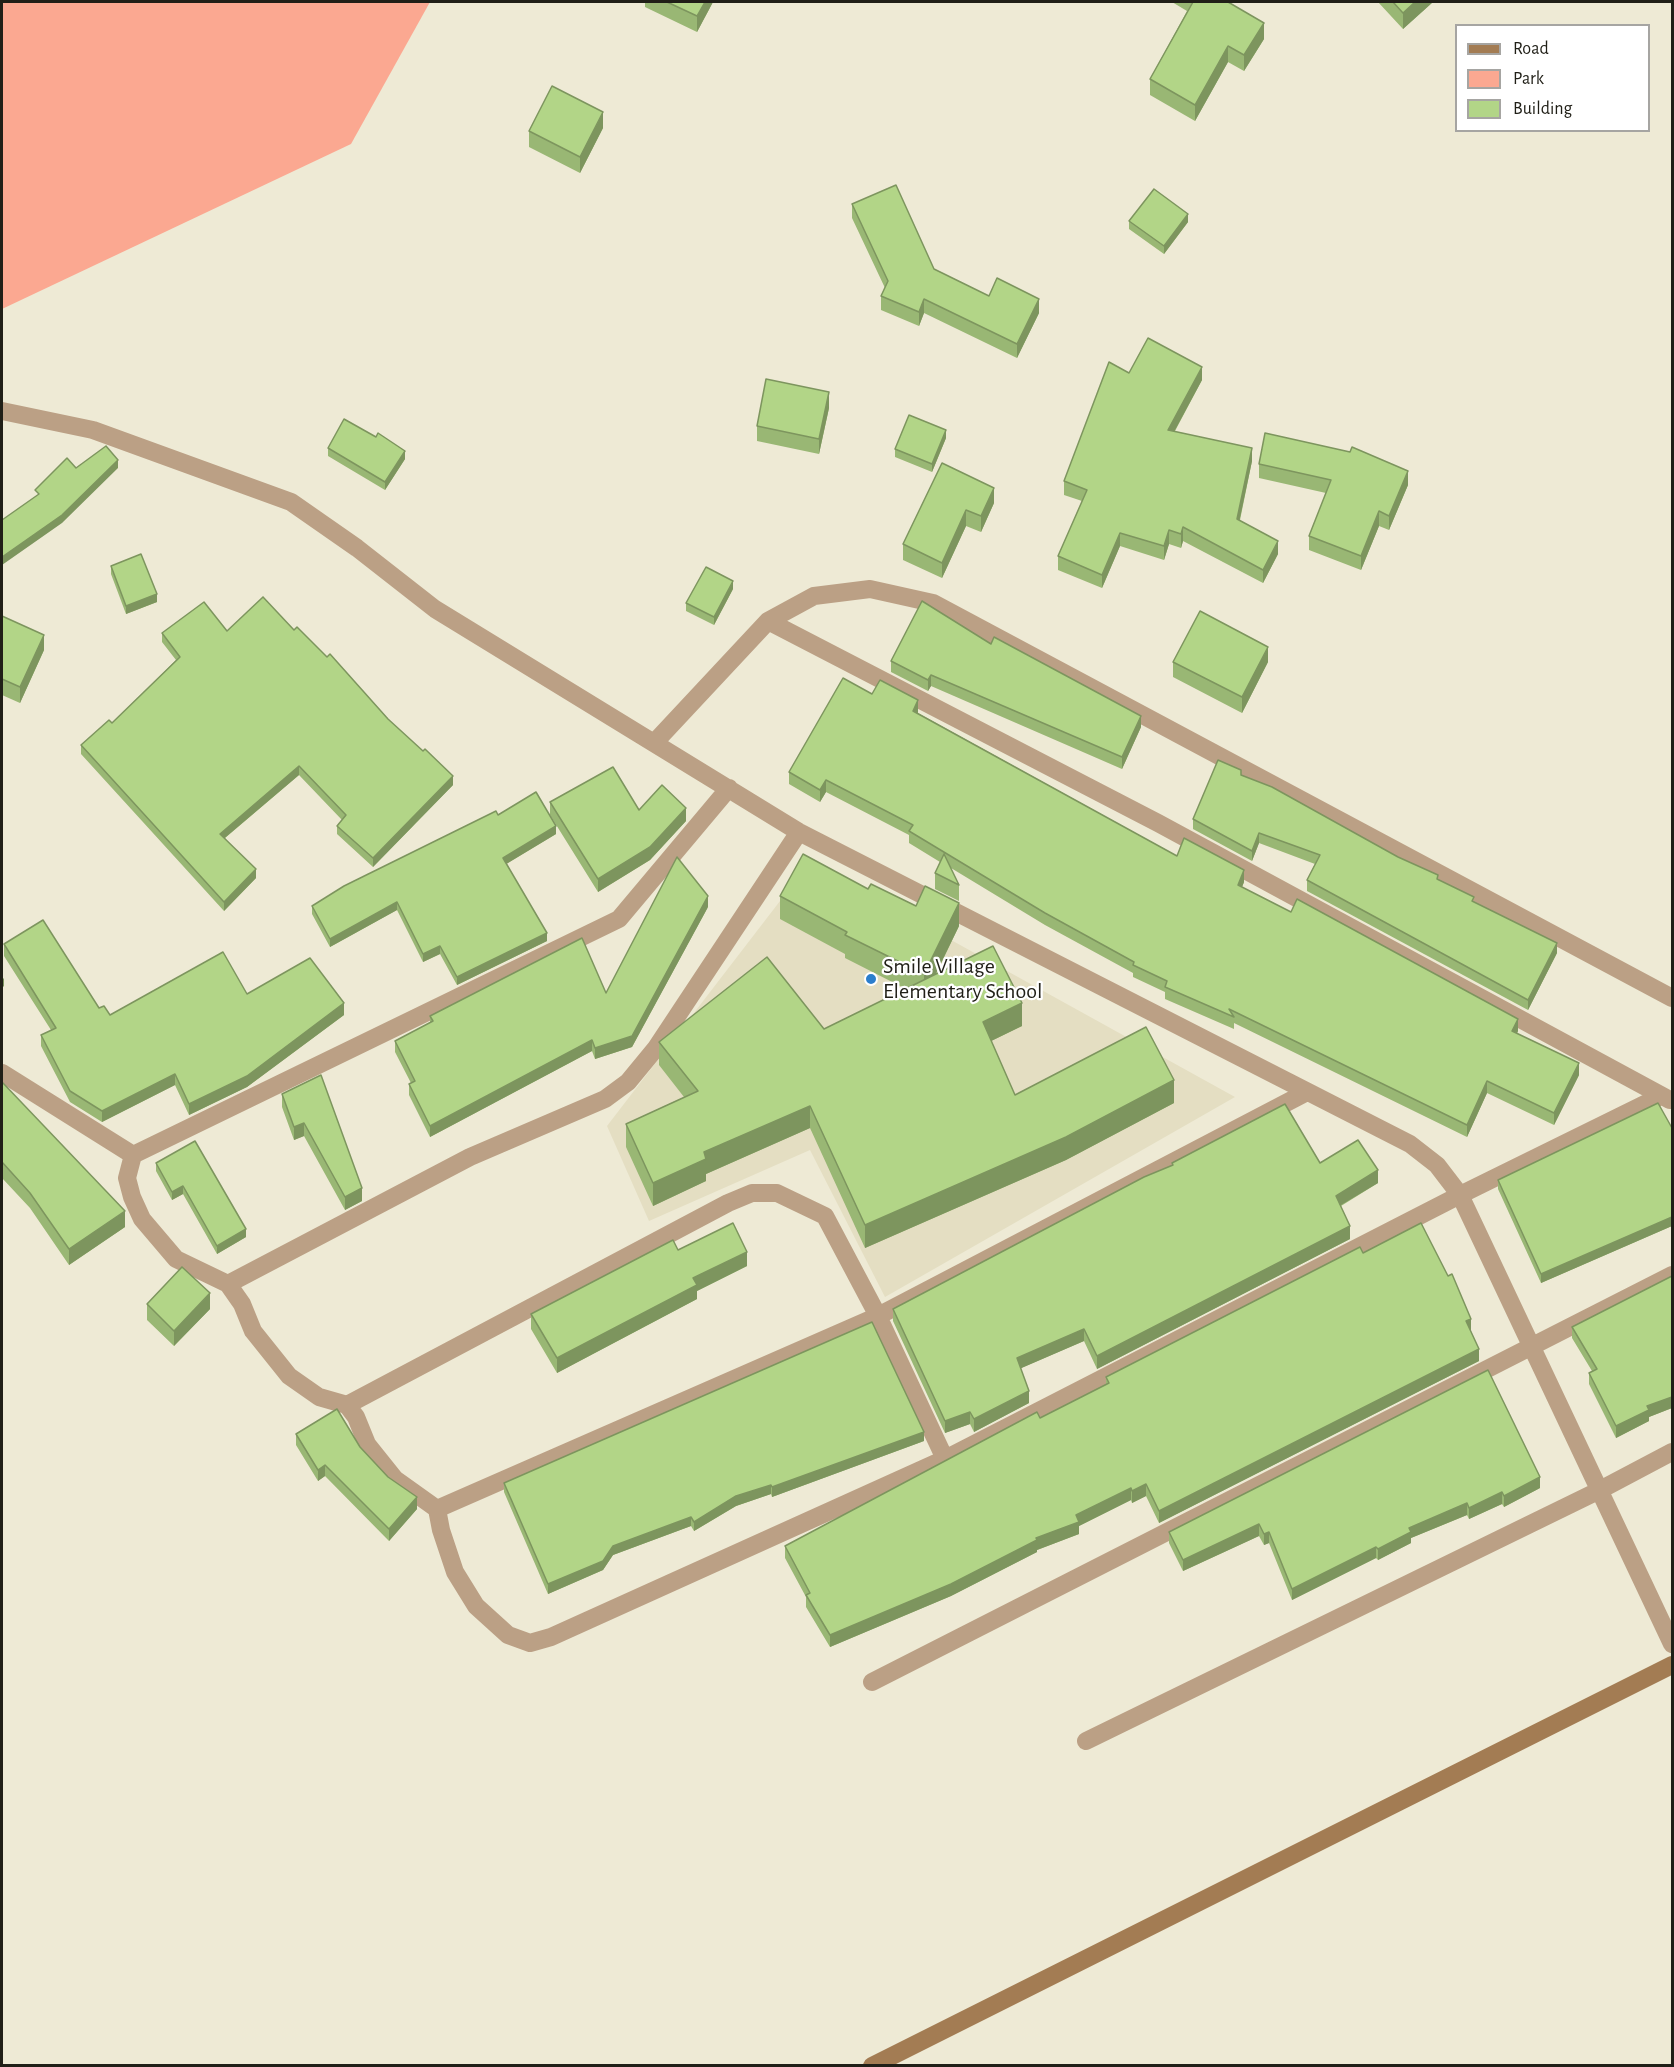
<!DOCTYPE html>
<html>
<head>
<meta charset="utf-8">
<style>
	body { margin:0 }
	#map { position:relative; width:1674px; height:2067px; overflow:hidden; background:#eeead5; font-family:"Alegreya Sans",sans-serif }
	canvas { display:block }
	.frame { position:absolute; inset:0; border:3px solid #201f17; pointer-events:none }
	.legend { position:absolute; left:1455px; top:24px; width:195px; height:108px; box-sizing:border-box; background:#fff; border:2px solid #a6a5a2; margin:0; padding:8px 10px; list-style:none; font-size:18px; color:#201f17 }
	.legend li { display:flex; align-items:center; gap:12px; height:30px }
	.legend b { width:30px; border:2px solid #a6a5a2 }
</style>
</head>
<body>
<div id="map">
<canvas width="1674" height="2067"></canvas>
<div class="frame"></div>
<ul class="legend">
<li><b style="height:8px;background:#a37c53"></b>Road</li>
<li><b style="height:16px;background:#fba891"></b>Park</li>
<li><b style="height:16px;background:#b2d587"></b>Building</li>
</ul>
</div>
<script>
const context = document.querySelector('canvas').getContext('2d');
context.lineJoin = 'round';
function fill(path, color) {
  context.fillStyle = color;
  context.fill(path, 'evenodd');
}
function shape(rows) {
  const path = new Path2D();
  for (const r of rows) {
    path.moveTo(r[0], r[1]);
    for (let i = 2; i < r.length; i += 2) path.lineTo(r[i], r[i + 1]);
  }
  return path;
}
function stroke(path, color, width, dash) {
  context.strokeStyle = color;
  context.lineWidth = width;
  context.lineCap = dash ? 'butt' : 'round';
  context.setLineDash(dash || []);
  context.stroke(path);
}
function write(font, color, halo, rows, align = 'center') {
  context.font = font + ' "Alegreya Sans",sans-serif';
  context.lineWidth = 4.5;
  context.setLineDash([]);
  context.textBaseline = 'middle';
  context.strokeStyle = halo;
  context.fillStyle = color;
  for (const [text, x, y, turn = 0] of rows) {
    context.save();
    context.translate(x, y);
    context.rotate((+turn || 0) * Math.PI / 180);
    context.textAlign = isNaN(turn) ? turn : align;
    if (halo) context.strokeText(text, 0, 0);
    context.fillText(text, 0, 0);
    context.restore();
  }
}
const built = shape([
	[810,862,1235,1097,885,1297,810,1150,649,1221,607,1126]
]);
const green = shape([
	[2,2,430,2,351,144,2,309]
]);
const street = shape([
	[2,411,93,430,291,502,357,548,435,609,799,832,1410,1144,1437,1165,1460,1195,1672,1644],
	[768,621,1158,823,1670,1100],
	[655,742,768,621,814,596,870,589,933,603,1672,998],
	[799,832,656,1048,628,1082,605,1099,470,1157,228,1284,242,1304,253,1331,289,1376,319,1397,347,1405,356,1417,367,1444,395,1479,437,1509,441,1530,455,1572,476,1606,508,1635,530,1643,551,1637,945,1459,1460,1195,1661,1096],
	[2,1073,133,1155],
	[228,1284,176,1259,142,1219,132,1197,127,1178,133,1155,619,919,729,788],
	[347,1405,728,1203,752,1193,777,1193,825,1216,878,1316,945,1459],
	[437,1509,878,1316,1307,1092],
	[872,1682,1672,1275],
	[1086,1741,1600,1490,1672,1452]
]);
const secondary = shape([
	[872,2066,1672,1665]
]);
const wall = shape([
	[645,2,713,2,697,32,645,7],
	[1172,2,1228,2,1264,39,1244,71,1228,62,1195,121,1150,95,1150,79,1187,11],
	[1378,2,1433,2,1403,29],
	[603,128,580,173,529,147,529,131],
	[852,204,934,269,989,296,1039,313,1017,358,924,313,919,326,881,310,881,296,885,288,852,218],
	[1129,221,1188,222,1164,254,1129,229],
	[1129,373,1202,380,1175,431,1252,461,1240,520,1278,554,1263,583,1183,541,1181,548,1169,544,1164,560,1120,546,1102,588,1058,570,1058,556,1082,501,1064,495,1064,481],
	[829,408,819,454,757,441,757,426],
	[946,438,932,472,895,457,895,449],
	[328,448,405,459,385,490,328,456],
	[942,463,994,503,981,532,966,526,942,578,903,560,903,544],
	[1259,464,1408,485,1389,530,1379,526,1361,570,1309,550,1309,536,1326,493,1259,478],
	[111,566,157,602,126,614,111,574],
	[733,589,714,625,686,611,686,603],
	[2,616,44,650,20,703,2,695],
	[294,630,388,719,453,785,373,867,337,834,337,826,342,820,299,775,225,838,256,878,224,911,81,754,81,745,112,723,176,660,162,642,162,633],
	[991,644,1141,727,1122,769,931,686,928,691,891,672,891,661],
	[1173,662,1268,662,1242,713,1173,677],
	[872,694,918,712,918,713,1177,856,1244,882,1242,887,1518,1031,1517,1033,1579,1075,1554,1125,1487,1093,1467,1137,1234,1023,1234,1029,1165,999,1165,992,1133,977,1133,973,1045,925,951,868,959,885,959,901,935,889,935,873,940,862,909,843,909,835,826,792,820,802,789,784,789,772],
	[1241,775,1438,880,1557,953,1528,1010,1307,891,1307,880,1315,864,1259,843,1252,861,1193,829,1193,819],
	[550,802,639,810,686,821,650,860,598,892,550,815],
	[498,815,556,834,506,864,547,941,457,985,440,954,423,962,397,910,330,947,312,914,312,906],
	[868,889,916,906,959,926,936,974,1022,1026,991,1041,1015,1095,1174,1103,1066,1160,865,1248,810,1128,706,1174,706,1181,653,1206,626,1147,626,1124,684,1097,659,1065,659,1042,824,1029,906,989,845,958,845,954,780,919,780,896],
	[708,907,632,1047,595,1059,592,1051,430,1137,409,1095,409,1084,411,1083,395,1052,395,1041,430,1023,430,1016,606,993],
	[4,944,99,1008,110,1015,247,994,344,1015,247,1087,189,1115,175,1085,102,1122,70,1102,41,1046,41,1035,51,1030,4,956],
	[2,1082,125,1227,69,1265,30,1208,2,1178],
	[282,1094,362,1201,345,1210,304,1136,294,1140,282,1107],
	[1672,1128,1672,1226,1541,1283,1498,1189,1498,1180],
	[156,1163,246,1237,217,1254,183,1194,172,1200,156,1171],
	[1172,1163,1320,1163,1378,1183,1341,1206,1350,1239,1097,1369,1084,1341,1021,1368,1029,1403,974,1432,970,1424,945,1433,893,1321,893,1309,1172,1166],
	[678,1250,747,1266,697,1291,697,1299,557,1373,531,1329,531,1314],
	[1363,1253,1471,1331,1479,1361,1159,1523,1146,1496,1132,1503,1131,1500,1079,1526,1079,1534,1037,1550,1037,1552,951,1596,830,1647,806,1607,806,1597,785,1558,785,1546,1106,1384,1106,1377],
	[1672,1276,1672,1408,1649,1417,1649,1421,1616,1438,1589,1384,1589,1373,1592,1371,1572,1338,1572,1327],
	[147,1304,210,1309,174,1346,147,1320],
	[296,1434,360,1447,417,1509,389,1541,325,1476,318,1481,296,1445],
	[924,1441,772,1497,771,1494,736,1506,694,1531,691,1526,613,1555,603,1570,548,1594,504,1492,504,1483],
	[1540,1488,1504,1507,1502,1504,1469,1519,1467,1515,1411,1538,1411,1543,1378,1560,1376,1558,1292,1600,1269,1543,1264,1545,1259,1536,1183,1571,1169,1543,1169,1532]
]);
const shadedWall = shape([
	[705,2,713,2,697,32,697,16],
	[1415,2,1433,2,1403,29,1403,13],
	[1264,23,1264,39,1244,71,1244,55],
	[1228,46,1228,62,1195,121,1195,105],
	[603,112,603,128,580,173,580,157],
	[1188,214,1188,222,1164,254,1164,246],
	[924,299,924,313,919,326,919,312],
	[1039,299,1039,313,1017,358,1017,344],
	[1202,367,1202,380,1168,443,1168,430],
	[829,392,829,408,819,454,819,439],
	[946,430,946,438,932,472,932,464],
	[1252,448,1252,461,1237,532,1237,519],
	[405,451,405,459,385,490,385,482],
	[118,460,118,468,62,523,2,565,2,557],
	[1408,471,1408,485,1389,530,1389,516],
	[994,488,994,503,981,532,981,516],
	[966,510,966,526,942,578,942,563],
	[1379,511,1379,526,1361,570,1361,556],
	[1183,527,1183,541,1181,548,1181,534],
	[1169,530,1169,544,1164,560,1164,546],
	[1120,533,1120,546,1102,588,1102,575],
	[1278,541,1278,554,1263,583,1263,570],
	[733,581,733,589,714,625,714,617],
	[157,594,157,602,126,614,126,606],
	[44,635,44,650,20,703,20,687],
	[1268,647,1268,662,1242,713,1242,697],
	[931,675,931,686,928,691,928,680],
	[918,700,918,712,913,723,913,711],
	[1141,716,1141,727,1122,769,1122,757],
	[299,766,299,775,220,842,220,834],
	[453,776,453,785,373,867,373,858],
	[826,780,826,792,820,802,820,790],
	[686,808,686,821,650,860,598,892,598,879],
	[556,826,556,834,503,866,503,858],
	[1259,833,1259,843,1252,861,1252,851],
	[256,869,256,878,224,911,224,902],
	[1244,870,1244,882,1238,897,1238,885],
	[708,896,708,907,632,1047,595,1059,595,1048],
	[397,902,397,910,330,947,330,939],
	[959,903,959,926,924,998,924,974],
	[547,933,547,941,457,985,457,977],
	[1557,943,1557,953,1528,1010,1528,1000],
	[440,946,440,954,423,962,423,954],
	[4,978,4,986,2,988,2,980],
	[344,1003,344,1015,247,1087,189,1115,189,1104],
	[1022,1003,1022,1026,983,1045,983,1022],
	[1518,1019,1518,1031,1512,1043,1512,1031],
	[592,1040,592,1051,430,1137,430,1126],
	[1579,1063,1579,1075,1554,1125,1554,1113],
	[175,1074,175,1085,102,1122,102,1111],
	[1174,1080,1174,1103,1066,1160,865,1248,865,1225],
	[1487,1081,1487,1093,1467,1137,1467,1125],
	[810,1106,810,1128,706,1174,706,1181,653,1206,653,1183,704,1152],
	[304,1123,304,1136,294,1140,294,1127],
	[1378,1170,1378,1183,1336,1208,1336,1196],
	[183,1186,183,1194,172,1200,172,1192],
	[362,1188,362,1201,345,1210,345,1197],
	[125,1211,125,1227,69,1265,69,1249],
	[1672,1217,1672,1226,1541,1283,1541,1274],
	[1350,1226,1350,1239,1097,1369,1097,1356],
	[246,1229,246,1237,217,1254,217,1246],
	[747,1252,747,1266,697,1291,697,1299,557,1373,557,1358,693,1278],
	[210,1293,210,1309,174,1346,174,1331],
	[1471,1319,1471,1331,1466,1333,1466,1321],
	[1084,1329,1084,1341,1017,1370,1017,1358],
	[1479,1349,1479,1361,1159,1523,1159,1511],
	[1029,1391,1029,1403,974,1432,974,1419],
	[1672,1397,1672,1408,1649,1417,1649,1421,1616,1438,1616,1426,1647,1406],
	[970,1412,970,1424,945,1433,945,1421],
	[924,1432,924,1441,772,1497,772,1487],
	[325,1465,325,1476,318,1481,318,1470],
	[1540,1477,1540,1488,1504,1507,1504,1496],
	[1146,1484,1146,1496,1132,1503,1132,1491],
	[771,1485,771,1494,736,1506,694,1531,694,1522,736,1496],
	[1131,1488,1131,1500,1079,1526,1079,1534,1037,1550,1037,1552,951,1596,830,1647,830,1635,1036,1538,1076,1515],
	[1502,1492,1502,1504,1469,1519,1469,1508],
	[417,1497,417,1509,389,1541,389,1529],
	[1467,1503,1467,1515,1411,1538,1411,1543,1378,1560,1378,1549,1409,1528],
	[691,1517,691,1526,613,1555,603,1570,548,1594,548,1584,613,1546],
	[1259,1524,1259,1536,1183,1571,1183,1560],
	[1269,1532,1269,1543,1264,1545,1264,1534],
	[1376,1547,1376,1558,1292,1600,1292,1589]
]);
const building = shape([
	[667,2,705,2,697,16,667,2],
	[1193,2,1228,2,1264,23,1244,55,1228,46,1195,105,1150,79,1193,2],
	[1393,2,1415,2,1403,13,1393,2],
	[552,86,603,112,580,157,529,131,552,86],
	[896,185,934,269,989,296,997,278,1039,299,1017,344,924,299,919,312,881,296,888,281,852,204,896,185],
	[1154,189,1188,214,1164,246,1129,221,1154,189],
	[1148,338,1202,367,1168,430,1252,448,1237,519,1278,541,1263,570,1183,527,1181,534,1169,530,1164,546,1120,533,1102,575,1058,556,1087,490,1064,481,1109,362,1129,373,1148,338],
	[766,379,829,392,819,439,757,426,766,379],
	[909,415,946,430,932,464,895,449,909,415],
	[344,419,376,437,378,433,405,451,385,482,328,448,344,419],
	[1265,433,1350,452,1352,447,1408,471,1389,516,1379,511,1361,556,1309,536,1331,480,1259,464,1265,433],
	[106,446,118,460,62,515,2,557,2,520,39,494,35,490,67,458,76,468,106,446],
	[942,463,994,488,981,516,966,510,942,563,903,544,942,463],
	[141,554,157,594,126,606,111,566,141,554],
	[706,567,733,581,714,617,686,603,706,567],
	[263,597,294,630,297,627,327,657,330,654,388,719,423,751,425,749,453,776,373,858,337,826,346,815,299,766,220,834,256,869,224,902,81,745,109,720,112,723,180,657,162,633,204,602,227,631,263,597],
	[922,601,991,644,994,637,1141,716,1122,757,931,675,928,680,891,661,922,601],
	[1200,611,1268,647,1242,697,1173,662,1200,611],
	[2,616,44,635,20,687,2,679,2,616],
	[843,678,872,694,880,680,918,700,913,711,1177,856,1184,838,1244,870,1238,885,1291,912,1297,899,1518,1019,1512,1031,1579,1063,1554,1113,1487,1081,1467,1125,1229,1009,1234,1017,1165,987,1167,981,1133,965,1134,962,1045,913,909,831,913,825,826,780,820,790,789,772,843,678],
	[1218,760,1241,770,1241,775,1272,787,1398,857,1438,875,1437,879,1474,897,1472,901,1557,943,1528,1000,1307,880,1320,855,1259,833,1252,851,1193,819,1218,760],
	[613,767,639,810,662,785,686,808,650,847,598,879,550,802,613,767],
	[536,792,556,826,503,858,547,933,457,977,440,946,423,954,397,902,330,939,312,906,344,886,496,811,498,815,536,792],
	[803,854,868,889,871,884,916,906,925,886,959,903,924,974,845,935,847,932,780,896,803,854],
	[944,854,959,885,935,873,944,854],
	[677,857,708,896,632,1036,595,1048,592,1040,430,1126,409,1084,415,1081,395,1041,433,1021,430,1016,582,938,606,993,677,857],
	[43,920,99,1008,104,1006,110,1015,223,952,247,994,310,958,344,1003,247,1076,189,1104,175,1074,102,1111,70,1091,41,1035,56,1028,4,944,43,920],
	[993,946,1022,1003,983,1022,1015,1095,1146,1027,1174,1080,1066,1137,865,1225,810,1106,704,1152,706,1159,653,1183,626,1124,698,1091,659,1042,767,957,824,1029,993,946],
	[321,1075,362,1188,345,1197,304,1123,294,1127,282,1094,321,1075],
	[2,1082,125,1211,69,1249,30,1193,2,1162,2,1082],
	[1658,1103,1672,1128,1672,1217,1541,1274,1498,1180,1658,1103],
	[1285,1104,1320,1163,1358,1140,1378,1170,1336,1196,1350,1226,1097,1356,1084,1329,1017,1358,1029,1391,974,1419,970,1412,945,1421,893,1309,1144,1177,1173,1165,1172,1163,1285,1104],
	[195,1141,246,1229,217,1246,183,1186,172,1192,156,1163,195,1141],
	[733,1223,747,1252,693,1278,697,1285,557,1358,531,1314,673,1240,678,1250,733,1223],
	[1421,1223,1448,1276,1452,1274,1471,1319,1466,1321,1479,1349,1159,1511,1146,1484,1132,1491,1131,1488,1076,1515,1079,1522,1036,1538,1037,1540,951,1584,830,1635,806,1595,810,1593,785,1546,1037,1412,1040,1418,1109,1383,1106,1377,1360,1247,1363,1253,1421,1223],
	[182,1267,210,1293,174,1331,147,1304,182,1267],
	[1672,1276,1672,1397,1647,1406,1649,1410,1616,1426,1589,1373,1597,1369,1572,1327,1672,1276],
	[872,1322,924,1432,772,1487,771,1485,736,1496,694,1522,691,1517,613,1546,603,1561,548,1584,504,1483,872,1322],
	[1488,1370,1540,1477,1504,1496,1502,1492,1469,1508,1467,1503,1409,1528,1411,1532,1378,1549,1376,1547,1292,1589,1269,1532,1264,1534,1259,1524,1183,1560,1169,1532,1488,1370],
	[337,1409,360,1447,388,1477,417,1497,389,1529,325,1465,318,1470,296,1434,337,1409]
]);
const markers = [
	[871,979,6,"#2b7ecd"]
];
const poiNames = [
	["Smile Village",883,966],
	["Elementary School",883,991]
];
fill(built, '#e4dec2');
fill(green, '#fba891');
stroke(street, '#bba085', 18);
stroke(secondary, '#a37c53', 18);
fill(wall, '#99b774');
fill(shadedWall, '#7d955e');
fill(building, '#b2d587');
stroke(building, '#7d955e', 1.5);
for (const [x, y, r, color] of markers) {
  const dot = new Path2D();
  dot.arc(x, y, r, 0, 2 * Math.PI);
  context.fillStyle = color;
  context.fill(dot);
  stroke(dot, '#fff', 2);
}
write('22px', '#201f17', '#fff', poiNames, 'left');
</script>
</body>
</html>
